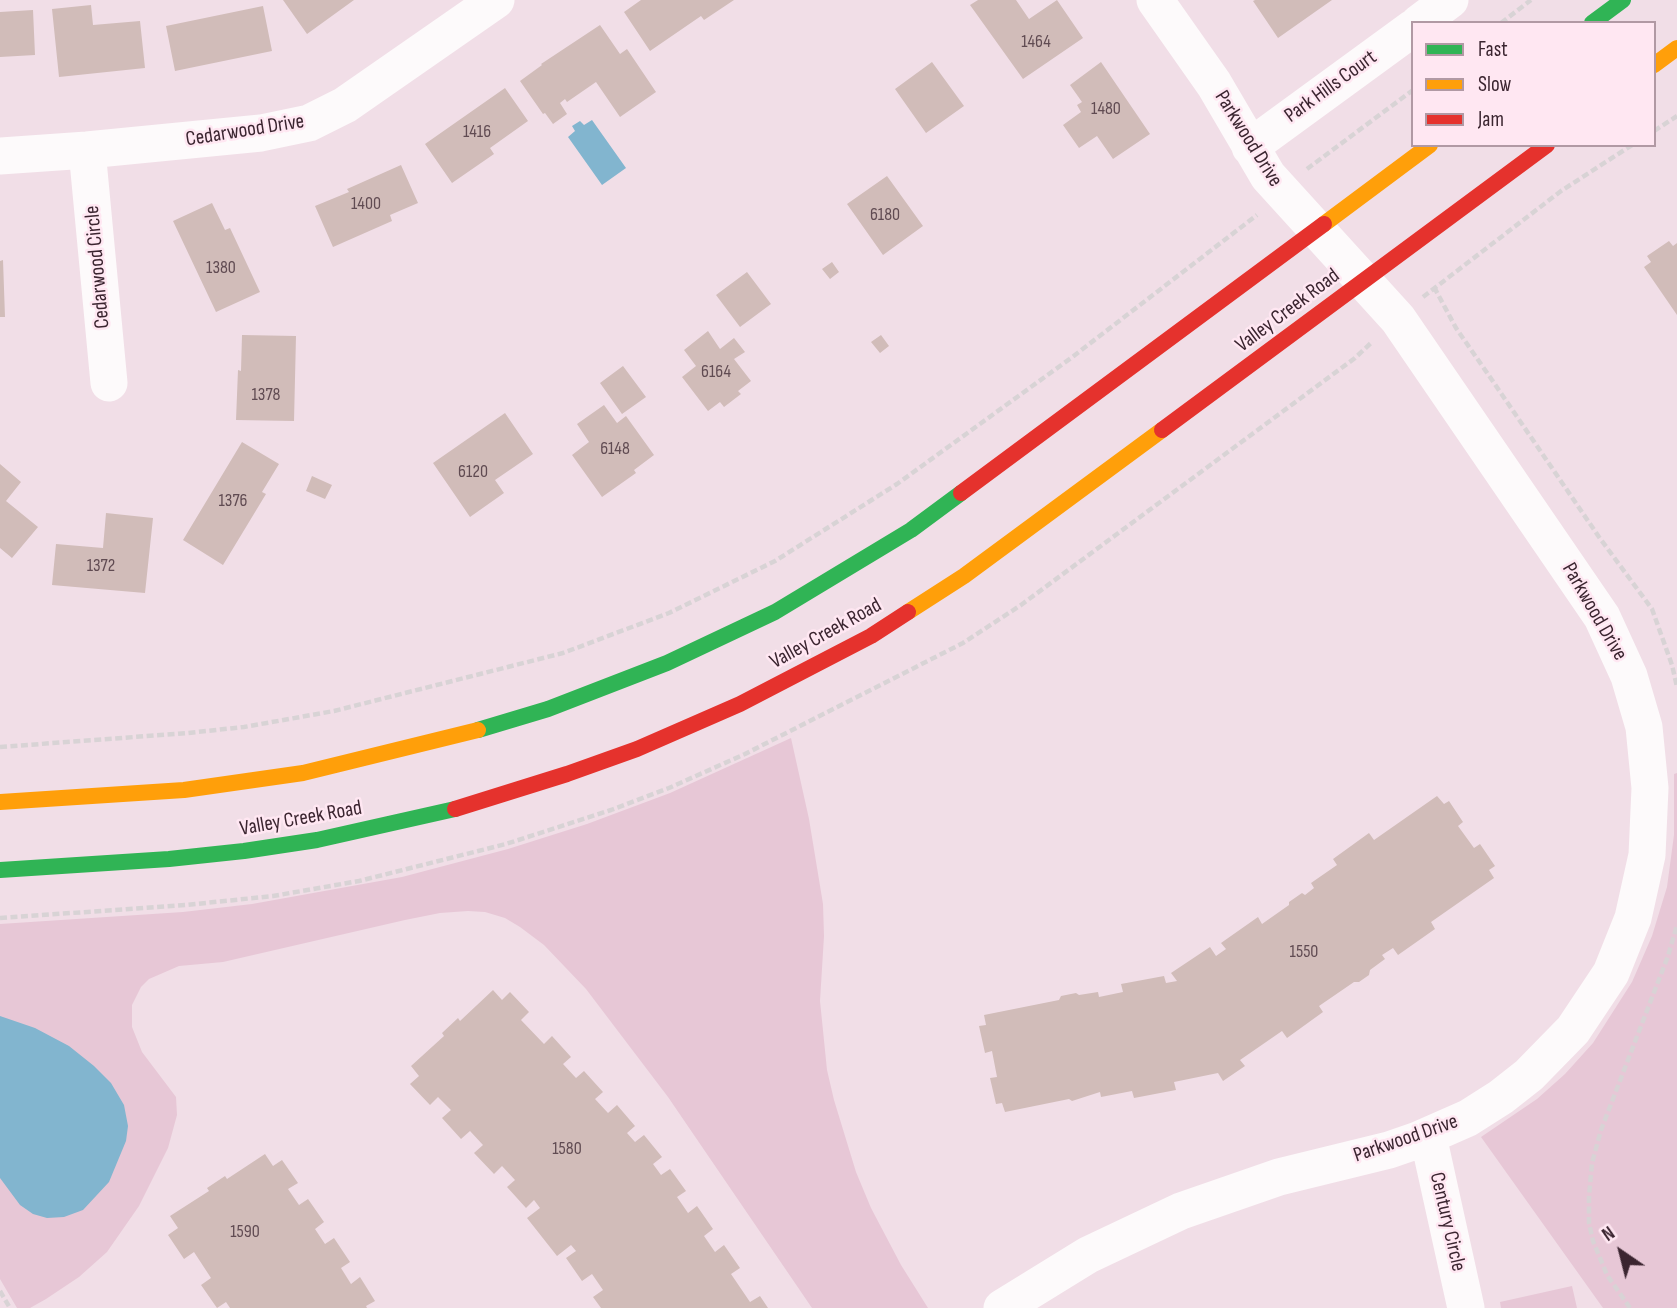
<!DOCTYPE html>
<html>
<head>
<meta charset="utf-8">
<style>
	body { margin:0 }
	#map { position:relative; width:1677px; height:1308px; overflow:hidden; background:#f1dee7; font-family:"Sofia Sans Condensed",sans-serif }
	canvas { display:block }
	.legend { position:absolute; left:1411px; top:21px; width:245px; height:126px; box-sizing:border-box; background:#ffe7f2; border:2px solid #b199a4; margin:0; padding:9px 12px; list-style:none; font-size:21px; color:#3b2530 }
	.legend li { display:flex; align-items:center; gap:14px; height:35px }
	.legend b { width:35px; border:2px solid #b199a4 }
	.north { position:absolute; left:1586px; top:1217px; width:70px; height:70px; -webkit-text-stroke:5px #ffe7f2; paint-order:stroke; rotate:325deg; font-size:19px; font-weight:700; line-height:28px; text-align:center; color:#3b2530 }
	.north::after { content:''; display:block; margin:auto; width:24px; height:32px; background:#3b2530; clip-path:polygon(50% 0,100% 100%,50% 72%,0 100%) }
</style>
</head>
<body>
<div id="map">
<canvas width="1677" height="1308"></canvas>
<ul class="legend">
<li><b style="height:9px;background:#30b455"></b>Fast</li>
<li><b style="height:9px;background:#ff9f0a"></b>Slow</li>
<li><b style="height:9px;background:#e5322d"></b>Jam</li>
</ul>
<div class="north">N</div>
</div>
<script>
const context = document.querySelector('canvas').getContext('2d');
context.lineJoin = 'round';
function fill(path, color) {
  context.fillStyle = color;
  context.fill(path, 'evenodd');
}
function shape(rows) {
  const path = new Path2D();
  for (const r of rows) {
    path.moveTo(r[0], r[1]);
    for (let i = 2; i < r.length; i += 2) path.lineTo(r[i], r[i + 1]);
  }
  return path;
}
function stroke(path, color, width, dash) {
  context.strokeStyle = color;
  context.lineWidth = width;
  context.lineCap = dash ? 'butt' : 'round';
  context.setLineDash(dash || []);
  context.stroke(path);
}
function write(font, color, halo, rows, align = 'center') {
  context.font = font + ' "Sofia Sans Condensed",sans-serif';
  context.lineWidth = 5;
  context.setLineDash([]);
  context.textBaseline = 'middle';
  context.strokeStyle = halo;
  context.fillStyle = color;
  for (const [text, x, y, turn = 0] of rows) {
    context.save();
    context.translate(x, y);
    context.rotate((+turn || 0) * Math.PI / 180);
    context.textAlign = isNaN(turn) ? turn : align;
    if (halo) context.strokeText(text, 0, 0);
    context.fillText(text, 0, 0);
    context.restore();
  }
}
const green = shape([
	[791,738,809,819,823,904,824,936,820,1001,827,1070,834,1100,856,1172,871,1208,901,1265,928,1308,812,1308,668,1097,586,989,544,945,520,927,505,918,485,912,468,911,440,913,405,920,223,962,179,966,149,979,141,987,132,1005,132,1027,142,1052,176,1097,177,1115,168,1148,139,1206,107,1252,79,1277,46,1299,30,1308,17,1308,0,1279,0,924,183,912,252,904,402,877,508,849,587,824,670,793],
	[1677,773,1677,1308,1603,1308,1481,1137,1537,1099,1565,1074,1593,1043,1632,982,1652,936,1667,887,1674,835,1674,774],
	[1572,1286,1577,1308,1501,1308,1500,1302]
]);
const water = shape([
	[592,120,626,168,602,185,568,137,575,131,572,126,580,121,584,125],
	[0,1016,35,1028,69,1046,94,1066,111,1083,124,1105,128,1126,126,1141,109,1182,83,1210,64,1217,47,1218,33,1214,20,1205,0,1178]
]);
const building = shape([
	[283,0,354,0,307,34],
	[641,0,734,0,704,20,701,16,650,51,624,12],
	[978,0,1016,0,1029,19,1057,0,1083,38,1023,79,970,5],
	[1255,0,1332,0,1278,38,1253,1],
	[91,5,93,25,140,21,145,68,59,77,52,9],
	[263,6,272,51,175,71,166,26],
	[33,10,35,55,0,57,0,12],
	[600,25,620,54,627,49,656,92,620,117,596,82,567,102,565,99,560,103,567,114,553,124,545,113,543,114,520,81,542,65,541,64],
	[932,62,964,106,926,133,895,89],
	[1101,62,1150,134,1113,159,1097,136,1079,148,1063,125,1081,112,1077,105,1082,102,1070,85],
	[505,88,528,121,490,148,494,154,452,183,425,144],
	[401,165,418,203,390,215,392,221,333,247,315,206,349,192,347,189],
	[887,176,923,226,883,255,847,204],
	[212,203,225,230,230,228,260,292,216,312,173,221],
	[1669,241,1673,246,1677,243,1677,315,1644,267,1651,262,1647,256],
	[3,260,5,317,0,317,0,261],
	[832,262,839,272,830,279,822,269],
	[747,272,771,304,740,327,716,295],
	[708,331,720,349,734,338,745,352,734,359,751,381,738,391,741,394,724,407,720,402,708,411,682,377,696,366,684,350],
	[242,335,296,336,294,421,236,420,238,370,241,371],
	[881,335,889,346,880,353,871,342],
	[623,366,646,397,622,414,600,383],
	[604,405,617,423,626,416,654,455,634,470,636,473,602,497,572,455,589,442,577,424],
	[505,413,533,454,495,480,504,493,470,517,433,463],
	[242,442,279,464,262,492,266,494,223,565,183,540],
	[0,464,21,482,6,501,38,527,12,558,0,548],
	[312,476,332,485,325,499,306,491],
	[106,513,153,518,145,593,52,585,56,544,103,548],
	[1437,796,1444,804,1449,801,1463,822,1458,826,1474,848,1480,844,1495,866,1489,870,1494,878,1431,922,1435,929,1398,955,1393,948,1382,955,1385,959,1370,970,1369,975,1359,982,1354,982,1319,1006,1323,1012,1287,1038,1282,1031,1240,1060,1245,1066,1223,1081,1218,1073,1174,1082,1176,1090,1134,1098,1132,1091,1101,1097,1100,1092,1072,1101,1069,1099,1005,1112,1002,1103,996,1104,990,1078,997,1077,992,1051,985,1053,979,1026,986,1025,984,1015,1059,1000,1061,996,1076,993,1079,995,1098,992,1099,997,1123,992,1121,984,1164,976,1166,983,1177,981,1171,973,1210,947,1216,956,1226,949,1221,943,1258,917,1262,924,1289,905,1289,902,1302,893,1305,895,1314,888,1311,883,1337,865,1333,859,1369,833,1374,840],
	[493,990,502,1000,510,992,529,1012,521,1020,544,1044,552,1036,571,1057,563,1064,576,1078,584,1071,603,1092,595,1099,608,1113,617,1105,635,1126,627,1133,635,1142,644,1135,662,1157,653,1164,661,1175,670,1169,686,1191,677,1197,688,1213,697,1206,713,1229,704,1236,715,1252,724,1245,740,1268,731,1274,750,1302,760,1296,768,1308,601,1308,593,1297,603,1290,592,1274,582,1281,566,1258,576,1251,571,1245,557,1256,527,1218,540,1208,534,1200,526,1208,507,1187,515,1180,502,1166,494,1174,474,1153,483,1145,470,1131,461,1139,442,1118,451,1110,438,1097,430,1105,410,1084,419,1076,411,1066,444,1036,442,1033,458,1018,460,1021],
	[265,1154,273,1166,282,1160,298,1183,288,1189,299,1205,308,1199,324,1222,315,1229,325,1244,334,1238,350,1262,341,1268,351,1284,360,1277,375,1301,366,1306,367,1308,230,1308,226,1302,217,1308,201,1285,211,1278,194,1252,184,1259,168,1235,178,1228,170,1216,209,1191,207,1188,225,1176,227,1179]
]);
const path = shape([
	[1501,23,1531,0],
	[1654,131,1677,116],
	[1307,169,1413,90],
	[1434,287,1456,328,1492,380,1599,537,1652,609,1672,665,1677,687],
	[1423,297,1561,191,1632,145],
	[0,747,188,733,244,727,334,711,563,653,669,613,775,561,897,484,1071,358,1257,215],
	[0,918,186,905,273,896,359,881,506,844,611,810,669,788,745,754,963,643,1021,605,1355,358,1372,342],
	[0,1291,10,1308],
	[1630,1308,1607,1275,1593,1241,1589,1223,1589,1196,1592,1163,1601,1130,1668,956,1677,925]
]);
const street = shape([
	[1419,23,1450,0],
	[1250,147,1413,28],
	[87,150,109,383],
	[0,156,87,150,261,133,309,123,345,105,496,0],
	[1428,1136,1466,1308],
	[1002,1308,1088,1255,1181,1211,1279,1177,1389,1150,1418,1140,1468,1118,1501,1097,1529,1075,1573,1030,1611,973,1633,918,1647,855,1650,788,1644,727,1629,676,1602,617,1398,319,1268,176,1214,84,1155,0]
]);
const fast = shape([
	[1592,23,1623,0],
	[478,730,548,709,667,663,775,612,911,530,961,493],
	[0,870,169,859,244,851,317,840,455,809]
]);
const slow = shape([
	[1654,65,1677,48],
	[1324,224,1430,145],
	[908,612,964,576,1162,430],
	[0,802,184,790,303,773,478,730]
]);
const jam = shape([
	[1162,430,1547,145],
	[961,493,1324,224],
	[455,809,567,774,637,749,740,704,871,636,908,612]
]);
const numberNames = [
	["1464",1036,42],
	["1480",1106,109],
	["1416",477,132],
	["1400",366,204],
	["6180",885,215],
	["1380",221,268],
	["6164",716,372],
	["1378",266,395],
	["6148",615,449],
	["6120",473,472],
	["1376",233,501],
	["1372",101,566],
	["1550",1304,952],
	["1580",567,1149],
	["1590",245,1232]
];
const streetNames = [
	["Park Hills Court",1331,87,-36],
	["Cedarwood Drive",245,131,-9],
	["Parkwood Drive",1248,139,58],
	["Cedarwood Circle",98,267,-95],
	["Valley Creek Road",1288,311,-37],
	["Parkwood Drive",1594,612,60],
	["Valley Creek Road",826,634,-29],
	["Valley Creek Road",301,819,-10],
	["Parkwood Drive",1406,1139,-19],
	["Century Circle",1447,1222,77]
];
fill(green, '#e7c7d6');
fill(water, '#82b5cf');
fill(building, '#d1bcb9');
stroke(path, '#d8d3d5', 4.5, [7, 3.5]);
stroke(street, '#fdfafb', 37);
stroke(fast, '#30b455', 16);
stroke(slow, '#ff9f0a', 16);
stroke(jam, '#e5322d', 16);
write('18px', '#604b52', null, numberNames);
write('21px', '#3b2530', '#ffe7f2', streetNames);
</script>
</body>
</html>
